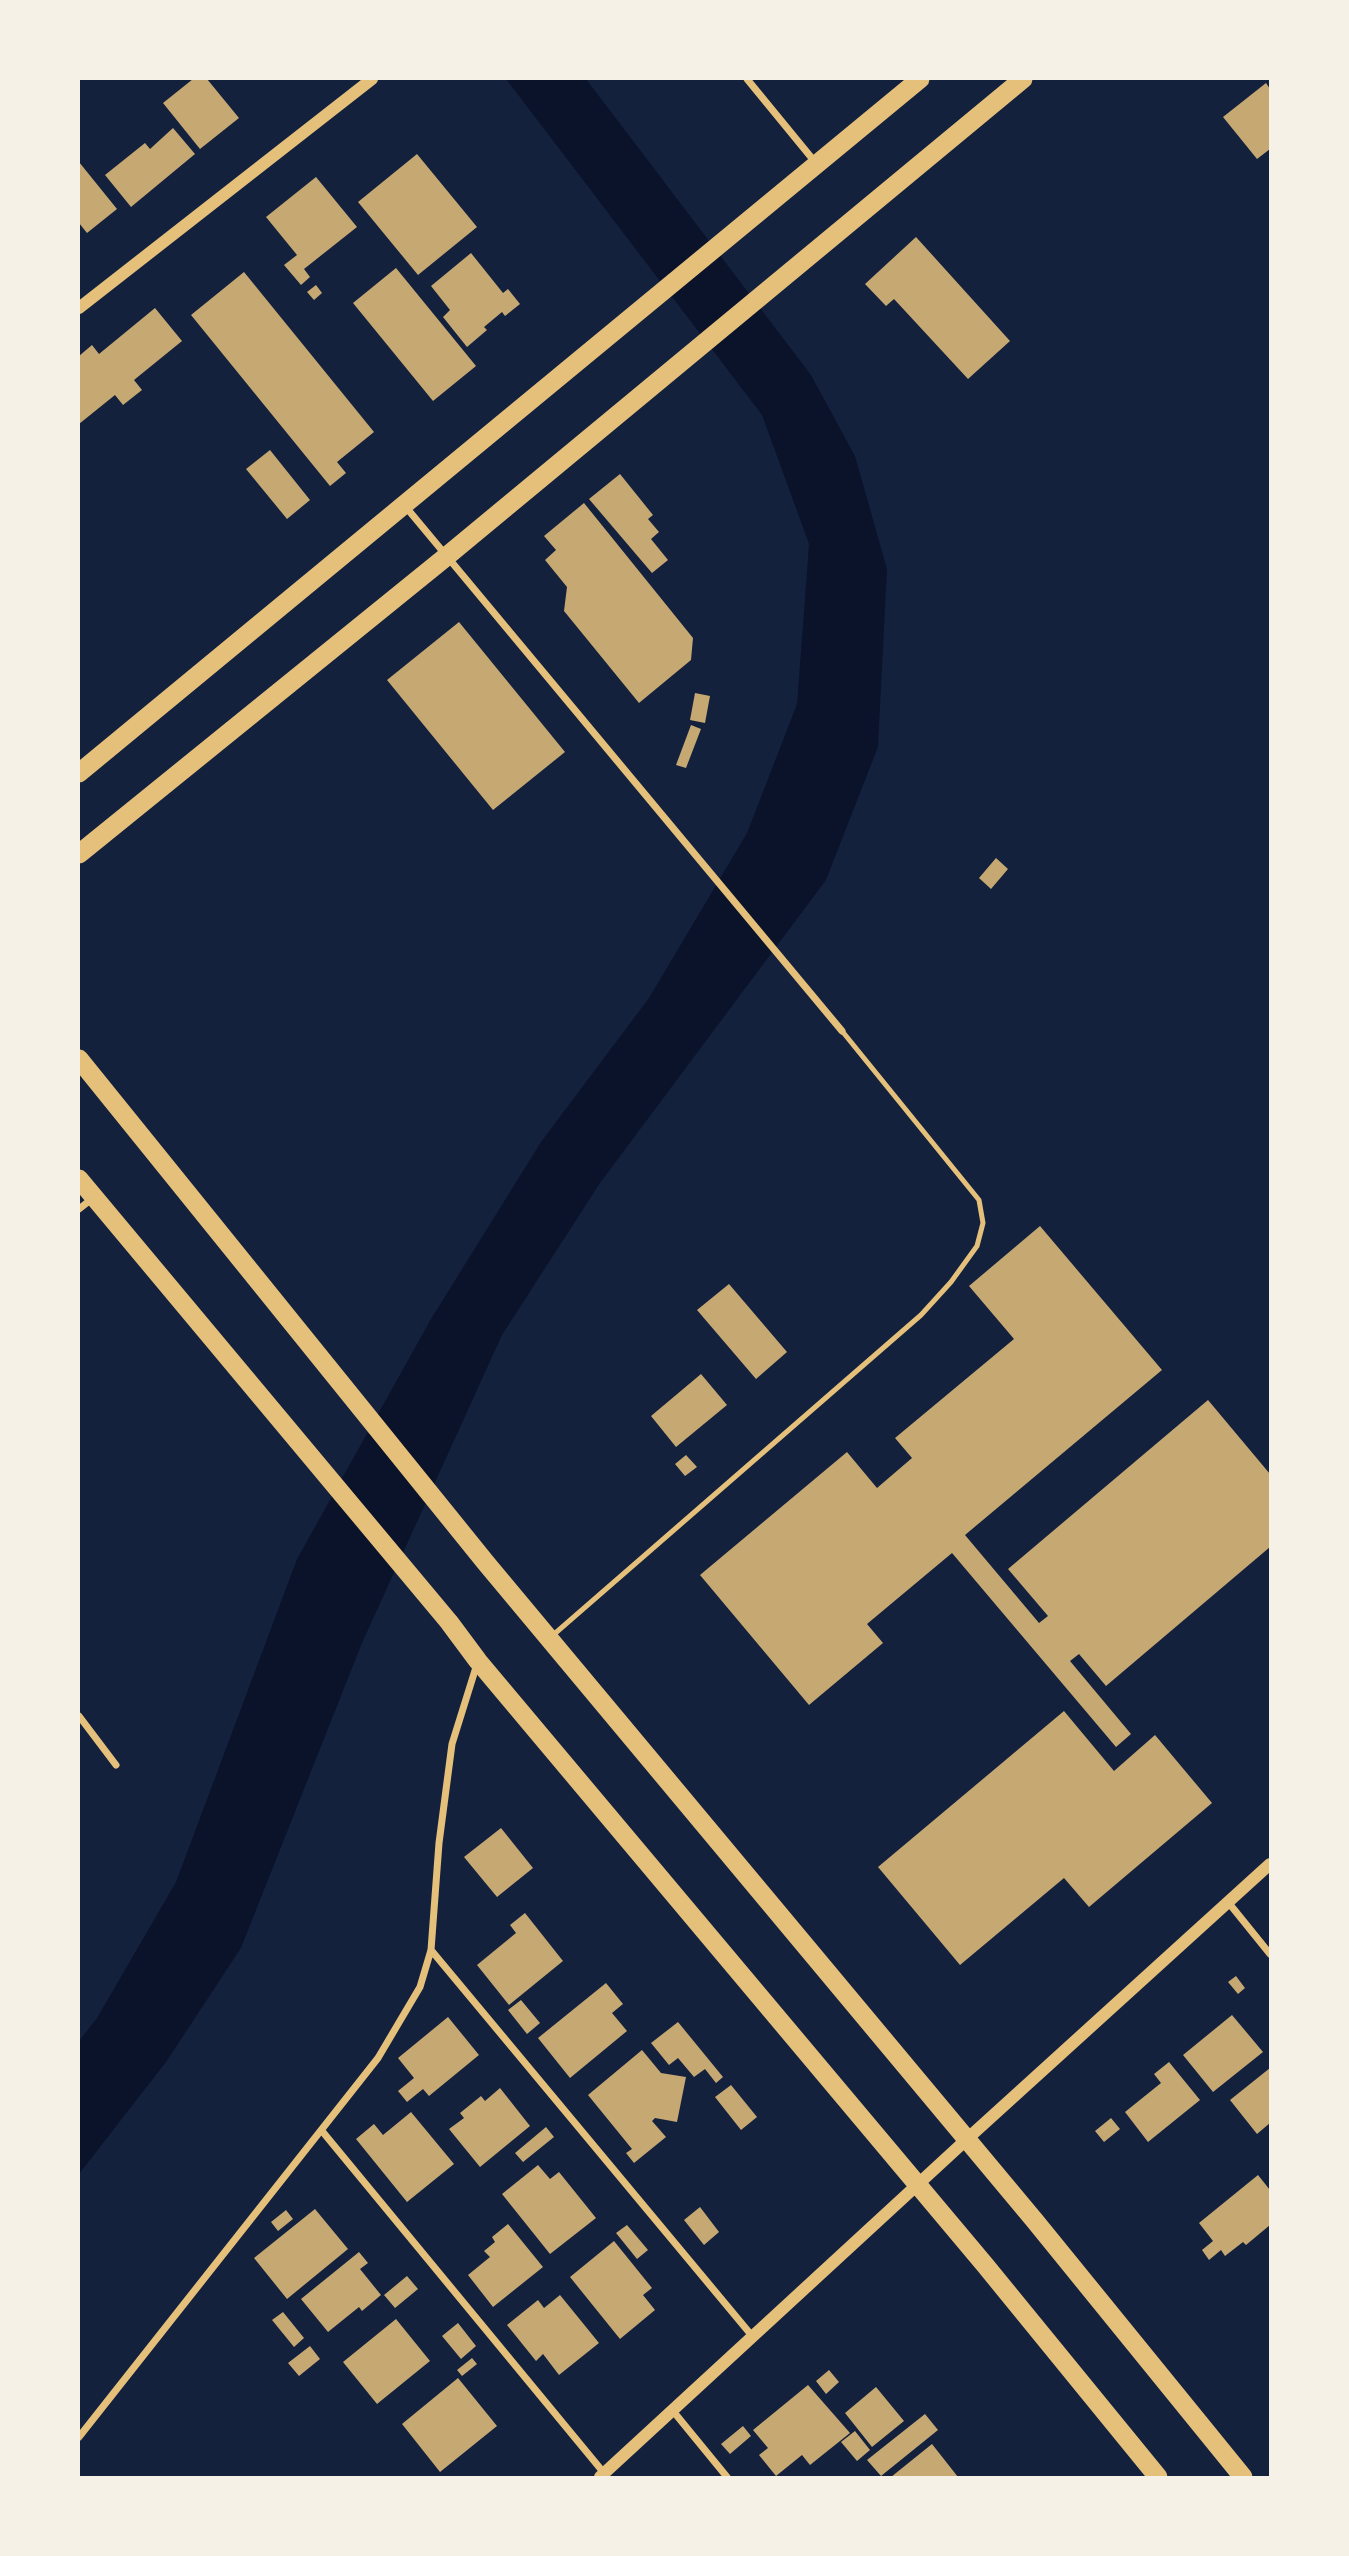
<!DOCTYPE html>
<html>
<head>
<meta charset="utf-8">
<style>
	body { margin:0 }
	#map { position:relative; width:1349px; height:2556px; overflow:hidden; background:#14213d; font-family:Montserrat,sans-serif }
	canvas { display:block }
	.frame { position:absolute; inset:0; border:80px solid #f6f1e7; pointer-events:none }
</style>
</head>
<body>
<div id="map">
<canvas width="1349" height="2556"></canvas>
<div class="frame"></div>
</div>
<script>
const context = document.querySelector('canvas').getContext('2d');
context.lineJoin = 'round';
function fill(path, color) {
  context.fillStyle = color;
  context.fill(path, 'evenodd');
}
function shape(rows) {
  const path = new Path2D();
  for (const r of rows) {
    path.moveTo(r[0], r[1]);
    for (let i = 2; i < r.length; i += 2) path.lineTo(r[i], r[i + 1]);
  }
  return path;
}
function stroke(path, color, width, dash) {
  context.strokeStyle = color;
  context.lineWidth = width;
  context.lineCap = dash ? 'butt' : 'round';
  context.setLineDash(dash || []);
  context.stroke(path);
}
const water = shape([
	[506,79,586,79,811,375,855,456,887,569,878,747,826,880,600,1183,502,1335,362,1643,241,1948,166,2062,79,2174,79,2041,97,2018,176,1882,297,1559,431,1319,541,1142,649,998,747,833,797,704,809,544,762,415]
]);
const building = shape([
	[193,79,207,79,239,118,200,149,163,103],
	[1266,83,1270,89,1270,149,1257,159,1223,117],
	[173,128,195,154,131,207,105,175,145,143,150,149],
	[417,154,477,227,418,275,358,202],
	[79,162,117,209,87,233,79,223],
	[316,177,357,227,304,269,310,277,301,285,284,265,297,255,266,217],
	[916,237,1010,341,968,379,894,299,886,306,865,284],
	[471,253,503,293,508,289,520,304,505,316,502,312,484,327,487,330,467,347,443,317,450,310,431,286],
	[396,268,476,366,433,401,353,303],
	[244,272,374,432,337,462,346,473,330,486,191,315],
	[316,285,322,293,314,300,307,292],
	[155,308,182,341,134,380,142,390,123,405,115,395,79,424,79,356,92,345,99,354],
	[270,450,310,500,287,519,246,469],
	[620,474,653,515,648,519,659,532,651,539,668,560,652,573,589,499],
	[584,503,693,638,691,660,639,703,564,611,567,587,545,560,556,550,544,536],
	[459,622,565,752,493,810,387,680],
	[695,693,710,696,705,723,690,720],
	[691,725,701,729,686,768,676,765],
	[996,858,1008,869,991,889,979,878],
	[1040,1226,1162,1370,965,1535,1039,1623,1048,1616,1008,1569,1208,1400,1270,1474,1270,1547,1106,1686,1079,1654,1070,1661,1131,1734,1116,1747,952,1553,867,1624,883,1643,809,1705,700,1575,847,1452,877,1488,912,1458,895,1438,1014,1339,969,1286],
	[729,1284,787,1352,756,1379,697,1310],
	[701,1374,727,1405,676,1447,651,1416],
	[686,1455,697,1467,685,1476,675,1464],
	[1064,1711,1114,1771,1155,1735,1212,1803,1089,1907,1064,1878,960,1965,878,1867],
	[501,1828,533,1868,497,1897,464,1857],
	[525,1913,563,1961,509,2005,477,1965,516,1933,510,1925],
	[1236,1976,1245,1988,1238,1994,1228,1982],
	[606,1983,623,2004,612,2013,627,2031,570,2078,538,2038],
	[521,2000,540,2023,527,2034,508,2010],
	[1232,2015,1263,2052,1213,2092,1183,2055],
	[448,2017,479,2055,429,2096,423,2089,407,2102,398,2091,414,2078,398,2058],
	[678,2022,723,2077,716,2083,705,2069,694,2077,678,2058,669,2065,651,2043],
	[642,2050,661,2073,686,2077,677,2122,655,2118,652,2121,666,2137,634,2163,626,2153,632,2149,588,2095],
	[1169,2062,1200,2100,1148,2142,1125,2112,1161,2083,1154,2074],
	[1270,2068,1270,2123,1257,2134,1230,2100],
	[731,2085,757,2117,741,2130,715,2097],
	[500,2088,530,2126,480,2167,449,2129,464,2118,460,2113,481,2096,485,2101],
	[411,2112,454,2164,407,2202,356,2139,374,2124,383,2135],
	[1111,2118,1120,2129,1104,2142,1095,2131],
	[546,2127,554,2137,523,2162,515,2153],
	[538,2165,550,2179,559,2172,596,2218,550,2254,502,2194],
	[1258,2175,1270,2190,1270,2225,1246,2245,1243,2242,1225,2256,1221,2250,1209,2260,1202,2250,1213,2241,1199,2223],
	[700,2207,719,2232,704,2245,684,2220],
	[315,2209,348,2249,287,2299,254,2258],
	[286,2210,293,2219,278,2231,271,2222],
	[508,2224,543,2267,493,2307,468,2275,490,2257,484,2251,495,2242,492,2237],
	[627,2225,648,2250,637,2259,616,2233],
	[614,2241,652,2288,643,2295,655,2310,620,2339,570,2277],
	[359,2252,368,2263,360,2269,381,2295,362,2311,359,2307,328,2332,301,2299],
	[407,2276,418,2289,395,2308,384,2295],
	[560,2295,599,2343,559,2375,543,2354,536,2361,507,2325,538,2300,544,2308],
	[283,2312,304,2338,294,2347,272,2320],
	[396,2319,430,2361,377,2404,343,2362],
	[458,2323,476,2346,461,2359,442,2336],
	[310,2346,320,2359,299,2376,288,2363],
	[472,2358,477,2364,462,2376,457,2370],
	[829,2370,839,2382,826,2394,816,2381],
	[458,2378,497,2426,440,2472,402,2424],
	[808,2385,850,2433,810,2465,802,2455,776,2476,759,2455,768,2448,753,2430],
	[876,2387,904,2421,872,2447,845,2413],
	[925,2414,938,2430,881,2476,867,2460],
	[743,2426,751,2436,730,2454,721,2444],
	[855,2431,870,2450,857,2461,841,2442],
	[932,2444,958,2477,891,2477]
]);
const service = shape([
	[552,1636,921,1315,951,1282,977,1246,983,1223,979,1200,842,1031]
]);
const minor = shape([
	[747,79,815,162],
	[405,506,842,1031],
	[79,1209,93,1198],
	[79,1716,116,1765],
	[1228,1902,1270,1954],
	[431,1950,753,2337],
	[322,2131,604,2473],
	[673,2411,727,2477],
	[79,2437,378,2058,420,1987,431,1950,439,1843,452,1744,477,1664]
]);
const tertiary = shape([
	[79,308,372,79],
	[600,2477,966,2140,1270,1864]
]);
const trunk = shape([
	[79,773,920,79],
	[79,854,447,556,1023,79],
	[79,1059,486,1563,1035,2221,1243,2477],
	[79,1179,449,1622,478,1661,985,2265,1158,2477]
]);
fill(water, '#0b132b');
fill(building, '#c6a872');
stroke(service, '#e5c07b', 5);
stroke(minor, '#e5c07b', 7);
stroke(tertiary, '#e5c07b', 12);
stroke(trunk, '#e5c07b', 19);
</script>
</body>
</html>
